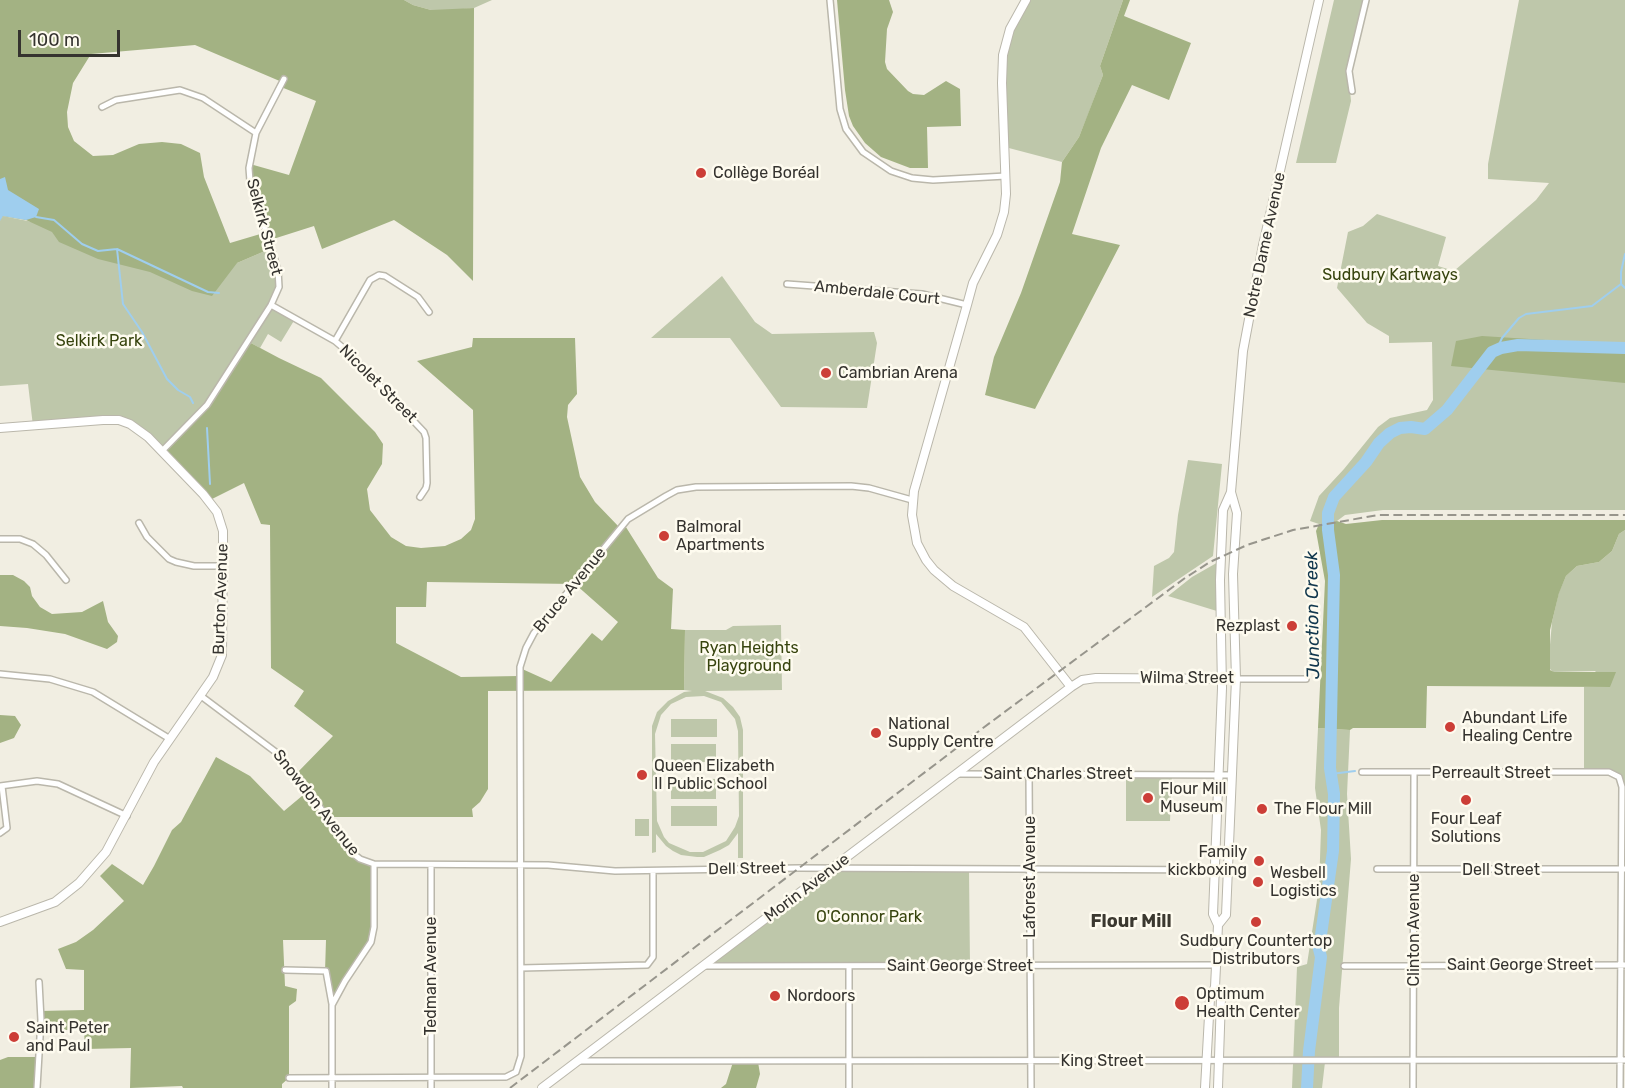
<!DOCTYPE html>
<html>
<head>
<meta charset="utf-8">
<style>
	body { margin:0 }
	#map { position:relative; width:1625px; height:1088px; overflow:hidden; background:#f1eee2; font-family:Rubik,sans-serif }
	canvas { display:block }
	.scale { position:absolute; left:18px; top:30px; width:102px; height:27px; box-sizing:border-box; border:3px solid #35332f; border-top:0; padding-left:8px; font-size:18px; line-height:21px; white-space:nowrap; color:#35332f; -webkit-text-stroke:4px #fefbef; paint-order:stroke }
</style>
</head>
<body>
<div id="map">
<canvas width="1625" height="1088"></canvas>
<div class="scale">100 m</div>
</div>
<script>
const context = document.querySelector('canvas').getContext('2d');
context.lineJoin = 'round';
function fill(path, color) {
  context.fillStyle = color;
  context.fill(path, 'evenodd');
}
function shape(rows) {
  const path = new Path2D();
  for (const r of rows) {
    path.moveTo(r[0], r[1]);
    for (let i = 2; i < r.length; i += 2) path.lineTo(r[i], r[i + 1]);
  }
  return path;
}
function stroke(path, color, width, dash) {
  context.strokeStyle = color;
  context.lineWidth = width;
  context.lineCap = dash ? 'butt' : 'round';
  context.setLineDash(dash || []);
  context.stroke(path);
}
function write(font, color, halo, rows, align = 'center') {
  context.font = font + ' Rubik,sans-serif';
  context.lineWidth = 5;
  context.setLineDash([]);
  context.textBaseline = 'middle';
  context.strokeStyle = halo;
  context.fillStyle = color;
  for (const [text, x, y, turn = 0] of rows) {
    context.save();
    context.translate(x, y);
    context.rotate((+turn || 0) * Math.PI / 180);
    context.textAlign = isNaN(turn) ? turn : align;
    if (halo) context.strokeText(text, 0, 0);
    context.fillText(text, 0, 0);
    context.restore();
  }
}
const green = shape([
	[404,0,492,0,474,8,453,10,431,10,413,5],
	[1027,0,1123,0,1100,66,1103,75,1087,117,1079,137,1062,162,1005,147,1005,44],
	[1334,0,1365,0,1348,71,1351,101,1336,163,1296,163],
	[1519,0,1625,0,1625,510,1383,510,1345,515,1337,521,1319,524,1310,521,1319,496,1344,469,1378,427,1390,418,1427,410,1433,400,1432,342,1389,343,1389,336,1367,323,1337,288,1348,232,1363,226,1377,214,1446,237,1438,266,1454,271,1536,200,1549,183,1488,179,1488,164],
	[3,216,237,263,272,248,280,276,271,305,295,319,281,342,268,334,260,348,249,342,208,405,162,452,148,437,118,420,33,426,28,384,0,386,0,221],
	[722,276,755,322,772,334,874,332,877,343,867,408,781,407,730,338,651,338],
	[1188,460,1222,464,1213,556,1152,597,1154,566,1169,558,1174,552,1178,515],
	[1625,530,1625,818,1621,818,1622,787,1615,774,1584,773,1584,687,1609,687,1595,671,1553,672,1550,669,1549,656,1552,622,1559,592,1566,576,1577,566,1599,562,1612,551,1619,534],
	[1220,561,1220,612,1168,596,1192,577],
	[781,625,782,690,705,691,723,698,733,707,740,717,743,730,743,858,738,858,738,833,729,845,720,850,704,857,697,857,681,855,673,851,666,846,656,834,656,852,652,853,652,726,657,712,668,701,684,692,692,691,684,690,685,630,726,630,733,626],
	[704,696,721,702,735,719,738,731,739,816,735,827,726,841,703,852,690,852,669,843,664,837,657,821,655,734,661,715,671,704,686,697],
	[671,719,717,719,717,737,671,737],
	[1318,728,1350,730,1347,794,1351,859,1339,1008,1339,1061,1325,1062,1322,1088,1292,1088,1297,967,1307,964,1319,887,1321,830,1315,788],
	[671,744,716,744,716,762,671,762],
	[1126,775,1172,775,1170,821,1126,821],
	[671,778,716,779,716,799,671,799],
	[671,806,717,806,717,826,671,826],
	[635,819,649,819,649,836,635,836],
	[834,869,969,870,970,966,705,966]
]);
const forest = shape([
	[0,0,404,0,413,5,431,10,474,8,473,281,447,255,394,220,322,249,314,226,270,240,272,248,237,263,212,296,192,291,150,272,98,259,59,242,52,232,26,220,3,216,0,221],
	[195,45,282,82,281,87,316,101,289,175,250,164,250,181,267,232,230,243,204,177,200,153,181,144,162,142,139,144,113,155,93,156,74,141,68,127,67,112,73,83,91,54],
	[837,0,889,0,893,12,887,29,885,62,887,69,908,91,913,94,924,95,946,81,960,89,961,126,927,127,928,168,910,168,881,157,865,143,853,126,849,116,845,90],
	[1123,0,1130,0,1124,16,1191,43,1169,100,1132,85,1101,148,1072,234,1120,245,1035,409,985,395,994,357,1021,293,1060,182,1062,162,1079,137,1103,75,1100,66],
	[1482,336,1625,345,1625,383,1451,366,1456,341],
	[473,338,575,338,577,394,568,405,567,417,580,477,595,502,620,528,624,524,658,578,673,589,671,629,685,630,684,690,488,691,488,789,480,802,472,809,473,817,327,817,351,852,373,865,373,927,371,942,332,1005,325,972,326,940,283,940,285,986,297,989,296,1001,289,1006,289,1078,282,1084,282,1088,183,1088,182,1086,130,1088,131,1048,85,1049,84,1030,40,1030,40,1011,84,1010,84,970,66,969,58,949,76,942,93,930,124,901,100,876,112,864,143,885,154,866,172,830,181,822,216,757,250,776,284,811,308,791,296,774,333,736,294,706,304,691,271,668,270,525,261,524,244,483,208,501,162,452,189,426,249,342,279,358,321,378,375,432,383,444,382,464,367,489,370,510,391,537,406,546,421,548,445,546,461,539,471,530,475,519,473,410,417,361,472,347],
	[427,582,575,584,618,622,602,641,592,633,551,682,520,668,519,676,461,677,396,643,396,607,426,607],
	[1382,520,1625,520,1625,530,1619,534,1612,551,1599,562,1577,566,1566,576,1559,593,1550,630,1550,670,1554,672,1616,672,1610,687,1427,686,1426,728,1353,728,1350,730,1318,728,1325,581,1316,531,1319,524,1337,521,1346,524],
	[0,575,13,575,24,581,30,587,32,596,40,607,52,614,82,612,103,601,108,622,118,636,117,642,107,649,65,634,27,628,0,626],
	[0,715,15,716,21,725,14,738,0,743],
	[8,1057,38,1057,37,1088,0,1088,0,1060],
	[733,1062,758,1062,760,1074,756,1088,721,1088,726,1084]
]);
const water = shape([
	[5,177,8,190,39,209,36,217,26,220,3,216,0,221,0,179]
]);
const stream = shape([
	[36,217,54,220,82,244,98,251,117,249,208,292,219,293],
	[117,249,123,304,142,332,167,379,178,390,190,397,193,403],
	[1625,254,1621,272,1621,284,1625,288],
	[1497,349,1502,338,1519,318,1526,314,1592,306,1621,284],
	[207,428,210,484],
	[1331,774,1355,771]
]);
const river = shape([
	[1307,1088,1309,1051,1321,957,1319,949,1333,851,1334,794,1330,768,1334,575,1328,530,1328,513,1334,497,1366,462,1379,443,1390,433,1400,428,1411,427,1425,429,1447,410,1492,352,1501,348,1518,345,1625,348]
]);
const street = shape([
	[830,0,840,109,846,129,863,152,891,171,912,178,933,180,1006,176],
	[1352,91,1349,71,1366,0],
	[102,107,116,100,180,90,203,98,256,133],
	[787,284,922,294,967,305],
	[271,305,335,341,348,352,424,432,426,438,427,483,426,488,420,497],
	[335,341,370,280,379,275,385,276,418,297,429,312],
	[162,451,207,405,271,305,279,287,278,270,250,181,249,168,256,133,284,79],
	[139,523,147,537,169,559,176,562,194,566,223,566],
	[0,539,20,539,33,544,46,555,66,580],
	[0,674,50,679,93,692,170,739],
	[1236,679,1306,679],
	[201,696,277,753,303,783,351,852,360,859,374,864,548,865,615,871,799,868,1228,870],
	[1362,772,1609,772,1619,777,1622,787,1620,1088],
	[957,774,1231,775],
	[1029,774,1031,1088],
	[0,786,37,781,58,784,127,816],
	[0,833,7,828,2,786],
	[1377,869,1625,869],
	[705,966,1216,965],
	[849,966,849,1088],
	[1344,966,1625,965],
	[521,968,647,965,653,957,653,871],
	[285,970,326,971,332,1004],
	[578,1061,1625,1060],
	[289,1078,506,1077,516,1072,521,1056,520,667,526,648,534,633,628,519,666,496,677,490,696,487,851,486,869,488,912,500],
	[37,1088,41,1020,39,982],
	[332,1088,332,1005,345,981,371,942,374,927,374,864],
	[431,1088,431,865],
	[1413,1088,1414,773]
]);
const secondary = shape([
	[1026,0,1010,29,1003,55,1002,83,1006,194,1004,212,997,235,973,283,967,305,914,491,912,515,917,543,926,560,934,570,953,586,1024,627,1071,687],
	[0,428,103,420,119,420,130,424,148,437,203,494,217,512,223,531,223,542,222,655,213,677,154,762,106,852,79,883,55,902,0,922],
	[1218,925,1226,915,1236,679,1233,574,1237,513,1231,492],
	[1215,987,1221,998,1218,1088],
	[542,1088,1071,687,1082,680,1096,678,1236,679],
	[1205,1088,1210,998,1215,987,1218,925,1213,914,1222,688,1220,580,1223,510,1231,492,1243,351,1263,245,1319,0]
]);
const rail = shape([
	[510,1088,983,728,1185,578,1210,562,1247,545,1293,530,1378,515,1625,515]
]);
const markers = [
	[701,173,6,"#cc3e37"],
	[826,373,6,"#cc3e37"],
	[664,536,6,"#cc3e37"],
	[1292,626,6,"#cc3e37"],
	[1450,727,6,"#cc3e37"],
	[876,733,6,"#cc3e37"],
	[642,775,6,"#cc3e37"],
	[1148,798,6,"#cc3e37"],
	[1466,800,6,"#cc3e37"],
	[1262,809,6,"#cc3e37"],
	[1259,861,6,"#cc3e37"],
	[1258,882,6,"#cc3e37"],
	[1256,922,6,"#cc3e37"],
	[775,996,6,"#cc3e37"],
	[1182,1003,8,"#cc3e37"],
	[14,1037,6,"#cc3e37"]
];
const poiNames = [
	["Collège Boréal",713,173],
	["Cambrian Arena",838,373],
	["Balmoral",676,527],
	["Apartments",676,545],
	["Rezplast",1280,626,"right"],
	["Abundant Life",1462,718],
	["Healing Centre",1462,736],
	["National",888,724],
	["Supply Centre",888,742],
	["Queen Elizabeth",654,766],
	["II Public School",654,784],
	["Flour Mill",1160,789],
	["Museum",1160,807],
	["The Flour Mill",1274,809],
	["Four Leaf",1466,819,"center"],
	["Solutions",1466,837,"center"],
	["Family",1247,852,"right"],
	["kickboxing",1247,870,"right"],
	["Wesbell",1270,873],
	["Logistics",1270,891],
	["Sudbury Countertop",1256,941,"center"],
	["Distributors",1256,959,"center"],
	["Optimum",1196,994],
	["Health Center",1196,1012],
	["Nordoors",787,996],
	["Saint Peter",26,1028],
	["and Paul",26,1046]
];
const streetNames = [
	["Selkirk Street",264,227,75],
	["Notre Dame Avenue",1265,245,-78],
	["Amberdale Court",877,293,6],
	["Nicolet Street",378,384,45],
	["Bruce Avenue",570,590,-51],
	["Burton Avenue",221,599,-88],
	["Wilma Street",1187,678],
	["Perreault Street",1491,773],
	["Saint Charles Street",1058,774],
	["Snowdon Avenue",316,803,52],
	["Dell Street",747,869,-1],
	["Dell Street",1501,870],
	["Laforest Avenue",1030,877,-90],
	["Morin Avenue",807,888,-37],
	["Clinton Avenue",1414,930,-90],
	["Saint George Street",1520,965],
	["Saint George Street",960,966],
	["Tedman Avenue",431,976,-90],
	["King Street",1102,1061]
];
const parkNames = [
	["Sudbury Kartways",1390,275],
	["Selkirk Park",99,341],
	["Ryan Heights",749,648],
	["Playground",749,666],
	["O'Connor Park",869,917]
];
const waterNames = [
	["Junction Creek",1313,615,-91]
];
const neighbourhoodNames = [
	["Flour Mill",1131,922]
];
fill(green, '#bec7aa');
fill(forest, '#a3b283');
fill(water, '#9fceee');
stroke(stream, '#9fceee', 2);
stroke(river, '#9fceee', 12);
stroke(street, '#bab7ab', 8);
stroke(secondary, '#bab7ab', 10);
stroke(street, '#fff', 5);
stroke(secondary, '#fff', 8);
stroke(rail, '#97958c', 2, [9, 4.5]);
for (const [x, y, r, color] of markers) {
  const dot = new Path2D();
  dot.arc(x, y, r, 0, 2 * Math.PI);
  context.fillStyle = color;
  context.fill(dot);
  stroke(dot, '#fefbef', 2);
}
write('16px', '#35332f', '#fefbef', poiNames, 'left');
write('16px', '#35332f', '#fefbef', streetNames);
write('16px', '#37440e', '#fefbef', parkNames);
write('italic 18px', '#11374d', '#fefbef', waterNames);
write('bold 18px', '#3c3930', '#fefbef', neighbourhoodNames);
</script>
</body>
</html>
